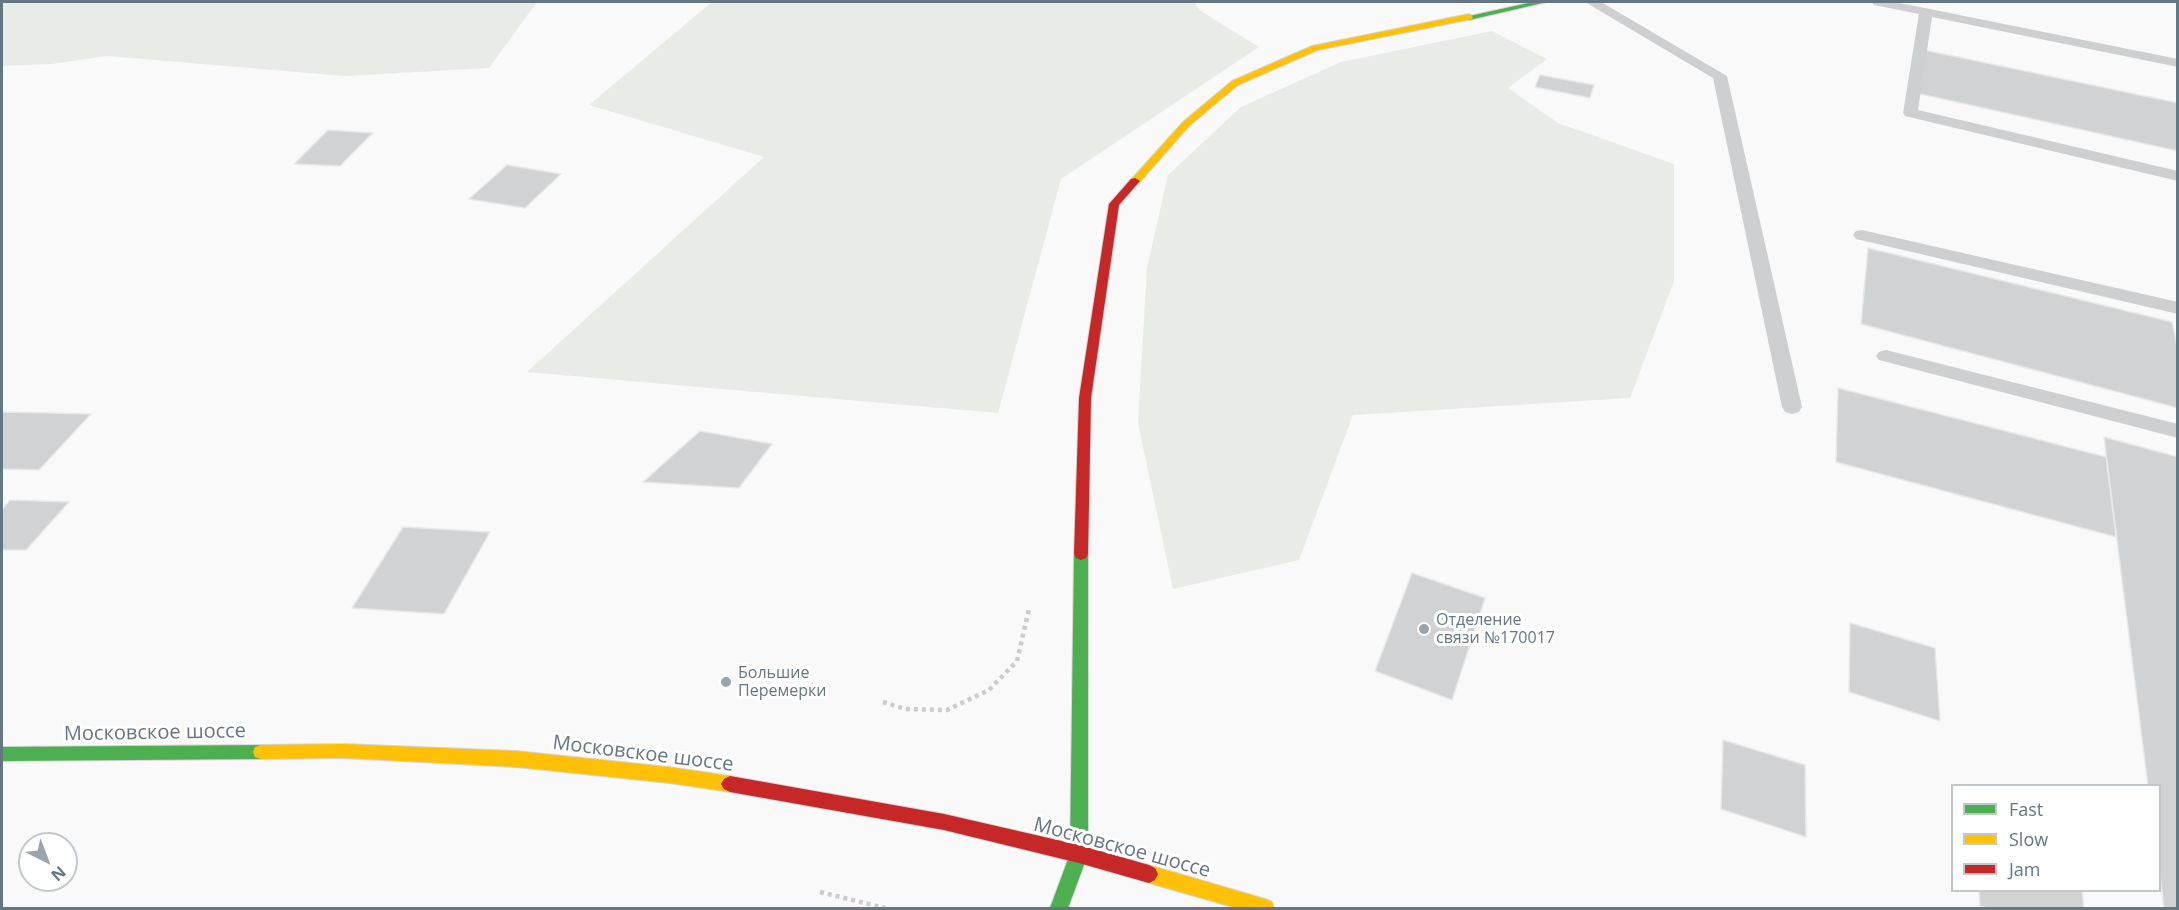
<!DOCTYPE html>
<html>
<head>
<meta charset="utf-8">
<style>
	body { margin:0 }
	#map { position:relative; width:2179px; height:910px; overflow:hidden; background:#f9f9f9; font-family:"Open Sans",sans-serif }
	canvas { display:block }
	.frame { position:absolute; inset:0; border:3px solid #657683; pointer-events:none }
	.legend { position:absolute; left:1951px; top:784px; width:210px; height:108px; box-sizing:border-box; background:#fff; border:2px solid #c1c8cd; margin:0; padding:8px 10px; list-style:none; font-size:18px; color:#657683 }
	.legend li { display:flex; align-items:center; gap:12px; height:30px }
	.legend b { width:30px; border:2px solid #c1c8cd }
	.north { position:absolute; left:18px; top:832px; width:60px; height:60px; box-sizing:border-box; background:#fff; border:2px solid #c1c8cd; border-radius:50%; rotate:138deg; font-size:16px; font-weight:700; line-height:24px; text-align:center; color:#657683 }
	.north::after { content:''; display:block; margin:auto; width:21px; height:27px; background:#99a4ac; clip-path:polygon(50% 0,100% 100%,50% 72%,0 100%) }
</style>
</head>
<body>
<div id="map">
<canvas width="2179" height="910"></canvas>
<div class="frame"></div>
<ul class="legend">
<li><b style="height:8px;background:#4caf50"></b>Fast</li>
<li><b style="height:8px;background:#ffc107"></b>Slow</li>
<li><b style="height:8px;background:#c62828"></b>Jam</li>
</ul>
<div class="north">N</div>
</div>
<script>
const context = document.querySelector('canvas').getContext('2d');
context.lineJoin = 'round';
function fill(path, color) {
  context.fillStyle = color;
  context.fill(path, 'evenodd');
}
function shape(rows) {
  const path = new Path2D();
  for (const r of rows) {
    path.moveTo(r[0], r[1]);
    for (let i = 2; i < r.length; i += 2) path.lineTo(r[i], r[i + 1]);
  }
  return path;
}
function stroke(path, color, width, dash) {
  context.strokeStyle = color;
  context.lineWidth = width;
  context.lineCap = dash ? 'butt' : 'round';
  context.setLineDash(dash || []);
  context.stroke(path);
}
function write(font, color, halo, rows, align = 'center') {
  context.font = font + ' "Open Sans",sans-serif';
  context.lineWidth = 6;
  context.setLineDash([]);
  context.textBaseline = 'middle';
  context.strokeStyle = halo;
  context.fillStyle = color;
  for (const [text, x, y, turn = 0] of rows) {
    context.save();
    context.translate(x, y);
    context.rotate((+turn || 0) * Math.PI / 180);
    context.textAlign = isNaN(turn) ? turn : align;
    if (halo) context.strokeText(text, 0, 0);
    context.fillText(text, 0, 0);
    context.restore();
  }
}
const green = shape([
	[2,2,537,2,489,68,345,76,107,56,52,64,2,66],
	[712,2,1195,2,1199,10,1259,47,1061,179,998,413,527,372,764,157,589,105],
	[1492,31,1547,59,1508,88,1558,123,1674,164,1674,281,1630,398,1353,415,1299,560,1173,589,1138,423,1147,268,1168,175,1241,107,1341,62]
]);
const building = shape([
	[1924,50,2178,103,2178,151,1916,93,1924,50],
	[1540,75,1594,85,1590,98,1535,87,1540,75],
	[328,130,373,133,340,166,294,164,328,130],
	[507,165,561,174,525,208,469,199,507,165],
	[1868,248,2172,322,2178,350,2178,408,1861,324,1868,248],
	[1838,388,2106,457,2116,537,1836,462,1838,388],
	[2,412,91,414,39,470,2,469,2,412],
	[700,431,772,444,739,488,643,482,700,431],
	[2104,437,2178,457,2178,908,2164,908,2160,875,2160,786,2148,786,2104,437],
	[10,500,69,502,26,550,2,550,2,510,10,500],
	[403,527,490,532,444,614,352,608,403,527],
	[1412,573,1485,598,1452,700,1375,671,1412,573],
	[1850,623,1935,648,1940,721,1849,692,1850,623],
	[1723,740,1805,765,1806,837,1721,809,1723,740],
	[1979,890,2082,890,2084,908,1987,908,1980,906,1979,890]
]);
const path = shape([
	[883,702,905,709,947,710,989,690,1017,661,1029,609],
	[820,892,885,908]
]);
const lane = shape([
	[1585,2,1601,2,1727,76,1802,407,1799,412,1792,414,1785,412,1782,407,1713,78,1585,2],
	[1872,2,1895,2,2178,59,2178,67,1932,17,1918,110,2178,171,2178,181,1905,116,1903,113,1919,14,1874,5,1872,2],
	[1862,230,2178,302,2178,314,1856,239,1853,235,1856,231,1862,230],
	[1886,350,2178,424,2178,438,1879,360,1876,356,1879,352,1886,350]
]);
const fast = shape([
	[1533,2,1547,2,1469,20,1465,17,1533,2],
	[1081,548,1086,550,1088,554,1088,854,1068,908,1050,908,1070,854,1074,554,1076,550,1081,548],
	[261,745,267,747,269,752,267,757,261,759,2,761,2,747,261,745]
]);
const slow = shape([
	[1469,14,1473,17,1472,19,1318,50,1238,85,1189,126,1139,183,1131,183,1130,181,1183,122,1232,81,1312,46,1469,14],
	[344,744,516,751,669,767,730,776,736,779,739,784,736,789,730,792,669,783,516,767,344,758,261,759,255,757,253,752,255,747,261,745,344,744],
	[1149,865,1265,899,1272,902,1274,908,1236,908,1149,883,1143,880,1140,874,1143,868,1149,865]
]);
const jam = shape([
	[1135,178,1140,181,1119,205,1091,398,1088,554,1086,558,1081,560,1076,558,1074,554,1079,398,1109,204,1131,179,1135,178],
	[730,776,944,814,1079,845,1149,865,1155,868,1158,874,1155,880,1149,883,1079,863,944,830,730,792,724,789,721,784,724,779,730,776]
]);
const markers = [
	[1424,629,6,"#99a4ac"],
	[726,682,6,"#99a4ac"]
];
const poiNames = [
	["Отделение",1436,620],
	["связи №170017",1436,638],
	["Большие",738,673],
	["Перемерки",738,691]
];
const nearStreetnames = [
	["Московское шоссе",155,733,-1],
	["Московское шоссе",643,754,7],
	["Московское шоссе",1122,848,15]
];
fill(green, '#e8ebe6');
fill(building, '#d0d2d3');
stroke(building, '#e8e8e8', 1.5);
stroke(fast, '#d5d6d7', 2);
stroke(slow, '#d5d6d7', 2);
stroke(jam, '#d5d6d7', 2);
stroke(path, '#cbcccd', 4.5, [4, 4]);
fill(lane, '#cecfd0');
fill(fast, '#4caf50');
fill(slow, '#ffc107');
fill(jam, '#c62828');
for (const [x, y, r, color] of markers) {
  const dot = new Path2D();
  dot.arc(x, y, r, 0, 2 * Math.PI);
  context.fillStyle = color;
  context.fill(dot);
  stroke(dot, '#fff', 2);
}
write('16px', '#657683', '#fff', poiNames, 'left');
write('20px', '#657683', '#fff', nearStreetnames);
</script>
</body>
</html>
